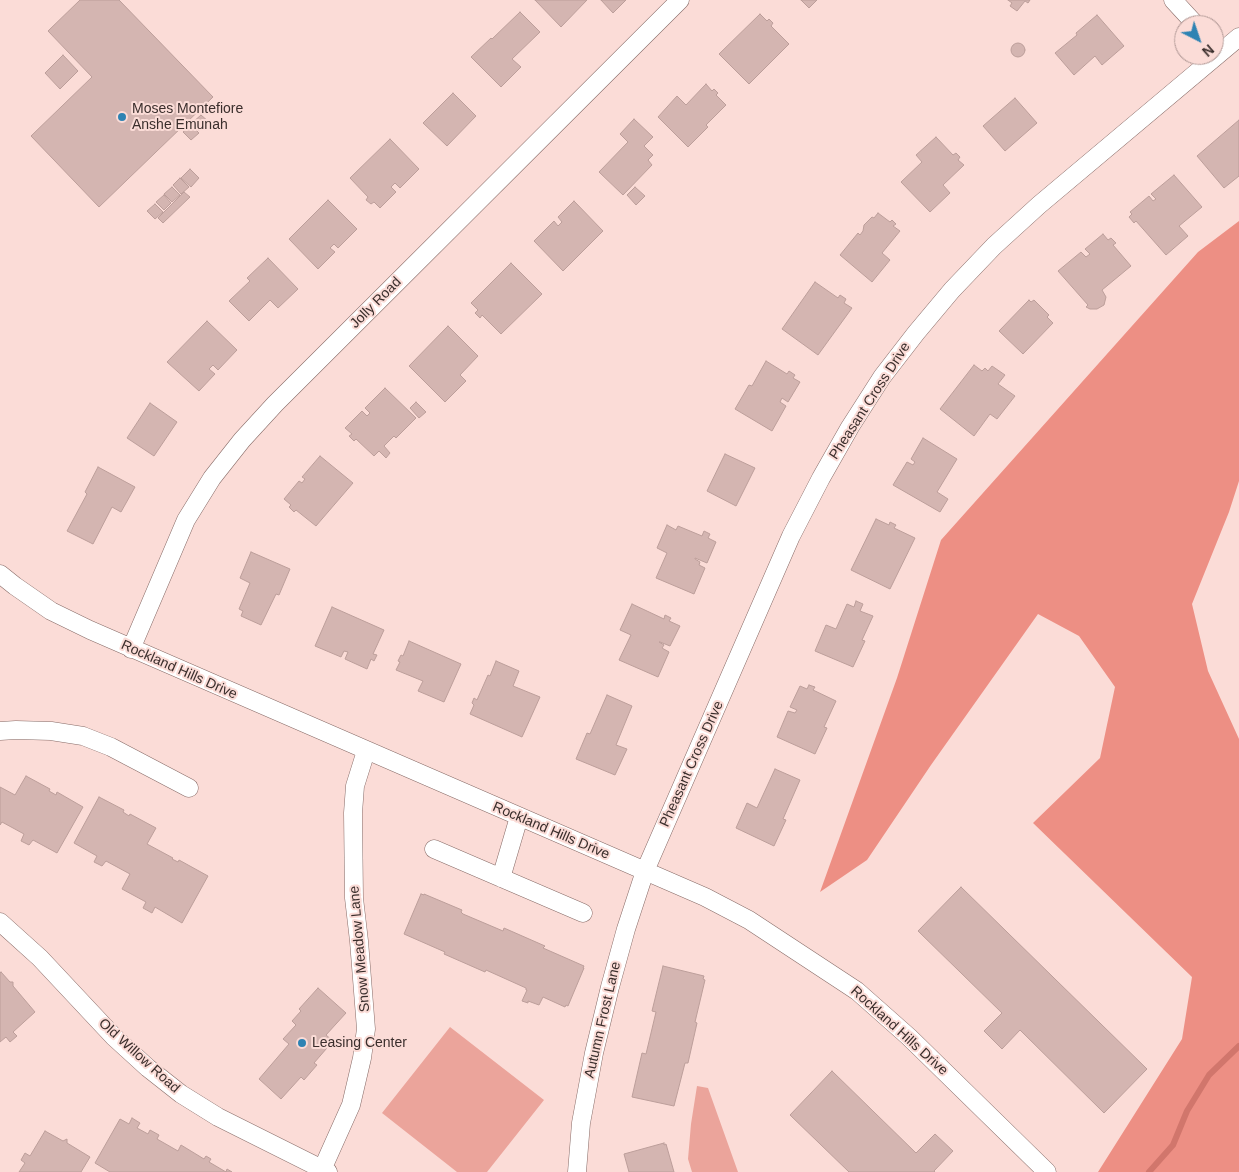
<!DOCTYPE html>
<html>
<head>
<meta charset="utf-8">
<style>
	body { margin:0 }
	#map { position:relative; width:1239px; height:1172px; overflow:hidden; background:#fbdcd7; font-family:Arial,sans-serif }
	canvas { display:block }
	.north { position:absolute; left:1174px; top:15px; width:50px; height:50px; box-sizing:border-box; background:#fbdcd7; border:1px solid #ae9693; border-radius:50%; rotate:139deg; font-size:14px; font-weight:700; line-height:20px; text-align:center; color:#3a2e2c }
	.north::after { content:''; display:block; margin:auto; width:18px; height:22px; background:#2e83b3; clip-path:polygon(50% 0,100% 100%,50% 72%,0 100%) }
</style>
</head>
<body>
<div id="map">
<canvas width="1239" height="1172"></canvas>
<div class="north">N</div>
</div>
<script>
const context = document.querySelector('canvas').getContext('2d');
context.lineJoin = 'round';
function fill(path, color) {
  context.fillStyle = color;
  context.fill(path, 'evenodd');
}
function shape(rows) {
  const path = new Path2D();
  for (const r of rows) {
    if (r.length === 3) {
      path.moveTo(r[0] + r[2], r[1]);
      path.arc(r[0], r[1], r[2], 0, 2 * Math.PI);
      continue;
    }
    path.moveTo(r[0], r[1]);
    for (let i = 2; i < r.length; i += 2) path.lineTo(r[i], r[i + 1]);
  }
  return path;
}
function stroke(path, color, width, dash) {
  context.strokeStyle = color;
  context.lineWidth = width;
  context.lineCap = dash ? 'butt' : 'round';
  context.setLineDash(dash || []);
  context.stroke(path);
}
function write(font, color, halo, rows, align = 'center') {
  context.font = font + ' Arial,sans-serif';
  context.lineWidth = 4;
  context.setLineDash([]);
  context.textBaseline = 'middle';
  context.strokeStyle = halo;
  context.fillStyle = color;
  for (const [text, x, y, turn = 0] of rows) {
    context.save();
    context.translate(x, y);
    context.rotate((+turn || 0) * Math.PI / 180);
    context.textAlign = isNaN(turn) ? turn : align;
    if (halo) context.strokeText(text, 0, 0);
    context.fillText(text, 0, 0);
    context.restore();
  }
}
const green = shape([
	[450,1027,544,1100,487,1172,457,1172,382,1113],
	[697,1086,708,1088,738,1172,692,1172,688,1159,691,1124]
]);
const forest = shape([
	[1239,221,1239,481,1229,512,1192,604,1208,671,1239,739,1239,1172,1098,1172,1182,1039,1192,977,1033,823,1100,758,1115,687,1079,636,1038,614,931,765,867,860,820,892,897,678,941,540,1198,252]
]);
const stream = shape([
	[1149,1172,1173,1145,1187,1111,1209,1075,1239,1046]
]);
const building = shape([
	[80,0,119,0,213,97,99,207,31,136,92,77,48,31,80,0],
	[535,0,587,0,561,27,535,0],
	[601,0,626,0,613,13,601,0],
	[801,0,817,0,809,8,801,0],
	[1008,0,1030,0,1028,3,1025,1,1017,11,1010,6,1012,3,1008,0],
	[520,12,540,32,512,59,521,67,501,87,471,57,491,38,492,39,520,12],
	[760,14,767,21,769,19,773,23,771,26,789,44,749,84,719,54,760,14],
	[1097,15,1124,46,1102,65,1095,56,1074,75,1055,53,1077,35,1076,33,1097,15],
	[1018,50,7],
	[63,55,78,71,60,89,45,73,63,55],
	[706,84,712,91,714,89,718,93,716,95,726,105,706,125,708,127,688,147,658,117,677,96,686,105,706,84],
	[453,93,476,116,447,146,423,123,453,93],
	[1015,98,1037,123,1005,151,983,126,1015,98],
	[201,115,209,122,199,131,192,123,201,115],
	[634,119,653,137,644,146,653,155,648,160,652,165,623,195,599,172,628,142,620,134,634,119],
	[1239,120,1239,176,1224,188,1197,156,1239,120],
	[191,125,199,133,191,140,183,132,191,125],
	[936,137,953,155,956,153,960,157,958,160,964,165,943,185,950,193,930,212,901,182,922,162,916,155,936,137],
	[390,139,419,169,400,188,395,183,391,187,396,192,380,208,374,202,371,204,366,200,368,197,350,178,390,139],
	[190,169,199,178,191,187,181,178,190,169],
	[1174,175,1202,207,1179,226,1188,236,1166,255,1136,221,1134,223,1129,217,1132,214,1130,212,1149,196,1153,201,1156,199,1151,194,1174,175],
	[180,178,189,187,181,194,173,185,180,178],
	[172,187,180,195,172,202,164,194,172,187],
	[635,187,645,196,636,205,627,195,635,187],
	[184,192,190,197,163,223,158,218,184,192],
	[164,195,171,203,164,210,156,202,164,195],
	[328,200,357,229,338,248,334,244,330,248,335,252,318,269,289,239,328,200],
	[574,201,603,231,563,271,534,241,554,221,558,226,562,222,558,217,574,201],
	[155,204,163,212,155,219,147,211,155,204],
	[878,213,890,222,892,220,896,224,893,226,900,231,882,253,890,260,872,282,840,255,858,233,860,235,863,231,864,225,872,217,874,218,878,213],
	[1103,234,1108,240,1111,238,1116,243,1113,245,1131,266,1102,290,1106,297,1104,305,1097,309,1090,309,1086,307,1088,305,1058,271,1081,252,1086,257,1090,254,1085,249,1103,234],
	[268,258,298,289,278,308,270,300,249,321,229,301,250,281,247,278,268,258],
	[511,263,542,294,501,334,482,315,480,318,475,313,478,310,471,303,511,263],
	[815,282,838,298,840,295,846,299,844,303,852,308,818,355,782,329,815,282],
	[1029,300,1031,302,1034,300,1049,315,1047,317,1053,323,1023,354,999,331,1029,300],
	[207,321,237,350,218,370,213,365,209,369,215,374,199,391,167,362,207,321],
	[448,326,478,356,460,375,466,381,445,402,409,366,448,326],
	[766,361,787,374,789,371,795,375,793,378,800,382,788,402,782,398,780,402,786,406,772,431,735,409,749,385,752,386,766,361],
	[974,365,982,371,985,368,988,371,992,366,1005,375,998,384,1015,396,997,419,990,414,974,436,940,409,974,365],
	[385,388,416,418,396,438,394,436,384,446,390,453,386,458,379,451,374,456,356,439,354,441,349,436,352,434,345,428,362,411,367,416,370,413,365,408,385,388],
	[416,402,426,412,419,418,410,408,416,402],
	[150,403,177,422,154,456,127,438,150,403],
	[923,438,957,459,937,492,948,499,940,512,893,485,907,462,913,465,915,462,911,459,923,438],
	[725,454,755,468,736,506,707,491,725,454],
	[320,456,353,483,316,526,296,510,294,512,289,507,291,505,284,499,299,481,302,483,305,479,302,477,320,456],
	[98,467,135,487,121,512,112,507,93,544,67,531,87,494,85,492,98,467],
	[876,519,889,525,890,522,896,525,894,528,915,538,890,589,851,570,876,519],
	[667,525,676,530,678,526,702,536,704,531,710,534,708,538,716,542,707,563,695,558,695,559,700,562,699,565,705,568,694,594,656,578,667,553,657,548,667,525],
	[251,552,290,569,279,595,276,594,261,625,241,616,243,611,239,609,250,583,240,578,251,552],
	[856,601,863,604,860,611,873,616,862,640,865,641,853,667,815,651,826,625,836,629,847,604,854,607,856,601],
	[632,604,664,619,665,615,671,618,669,621,680,626,670,646,660,642,659,642,664,645,662,648,669,652,658,677,619,660,631,635,620,630,632,604],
	[332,607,384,630,373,654,377,655,374,661,371,659,367,669,345,659,348,652,344,651,341,657,315,646,332,607],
	[409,641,461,664,444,702,418,691,423,681,396,670,400,662,398,661,401,655,403,656,409,641],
	[496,661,519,671,513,686,540,697,522,737,470,714,474,705,472,703,474,698,477,700,488,675,490,676,496,661],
	[809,685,815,687,813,690,836,701,824,727,827,728,815,754,777,737,788,711,795,713,797,710,790,707,800,686,807,689,809,685],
	[607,695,632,706,616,745,627,749,615,775,576,759,587,733,590,734,607,695],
	[775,769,800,780,783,819,786,820,774,846,736,828,747,803,757,808,775,769],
	[26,776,50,789,49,791,56,795,57,792,83,807,57,853,33,840,29,845,21,841,24,834,2,822,0,825,0,787,15,795,26,776],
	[99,797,124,810,123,812,129,816,130,814,156,828,147,844,173,858,172,859,178,862,179,860,208,876,182,923,155,907,152,913,143,908,146,902,122,889,130,874,106,861,102,866,94,862,97,856,74,843,99,797],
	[961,887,1147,1069,1104,1113,1020,1030,1002,1049,984,1031,1002,1013,918,931,961,887],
	[421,894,424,895,424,894,462,910,461,912,463,914,503,931,504,928,545,946,543,948,584,966,583,968,584,968,568,1006,566,1005,565,1007,543,997,539,1005,528,1001,528,1003,522,1001,527,990,526,990,526,988,486,970,485,972,444,954,445,952,404,934,421,894],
	[663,966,704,976,703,979,705,980,695,1022,697,1023,688,1063,685,1063,674,1106,632,1097,642,1053,646,1054,656,1012,652,1011,663,966],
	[1,972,10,982,13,982,13,986,35,1012,13,1032,17,1036,10,1042,6,1037,0,1042,0,973,1,972],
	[318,988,346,1013,326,1035,333,1041,314,1063,317,1065,304,1080,301,1077,281,1099,259,1079,289,1044,283,1039,296,1025,292,1021,301,1011,299,1009,318,988],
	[832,1071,916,1153,935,1134,953,1151,934,1171,935,1172,849,1172,790,1115,832,1071],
	[132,1118,140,1123,137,1128,148,1134,150,1130,159,1135,157,1139,178,1151,181,1145,204,1159,206,1156,211,1159,209,1162,226,1172,227,1169,232,1172,110,1172,95,1163,120,1119,129,1124,132,1118],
	[45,1131,63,1141,67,1139,67,1143,90,1157,81,1172,19,1172,25,1163,21,1160,25,1153,30,1156,45,1131],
	[664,1143,664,1145,666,1144,674,1172,629,1172,624,1154,664,1143]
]);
const minor = shape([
	[1173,0,1196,25],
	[0,574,15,586,51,611,90,630,705,897,749,920,857,991,909,1037,1047,1172],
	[131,649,186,520,212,478,242,440,275,404,680,0],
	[0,731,16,730,51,731,83,736,111,747,189,788],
	[434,849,583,913],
	[501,878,519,817],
	[0,922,40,958,114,1037,148,1068,181,1094,218,1117,328,1172],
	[321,1172,351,1105,362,1058,366,1029,359,941,354,898,353,813,355,786,366,751],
	[577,1172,581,1123,594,1053,610,987,626,929,645,871,791,536,821,478,850,427,882,377,916,333,952,290,994,246,1039,205,1239,37]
]);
const markers = [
	[122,117,5,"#2e83b3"],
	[302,1043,5,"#2e83b3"]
];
const poiNames = [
	["Moses Montefiore",132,109],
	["Anshe Emunah",132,125],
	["Leasing Center",312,1043]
];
const streetNames = [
	["Jolly Road",376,303,-45],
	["Pheasant Cross Drive",870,401,-57],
	["Rockland Hills Drive",179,670,24],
	["Pheasant Cross Drive",692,764,-66],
	["Rockland Hills Drive",551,831,23],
	["Snow Meadow Lane",360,949,-95],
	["Autumn Frost Lane",603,1020,-77],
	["Rockland Hills Drive",899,1031,42],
	["Old Willow Road",139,1056,42]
];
fill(green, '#eba49b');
fill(forest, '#ed8f84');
stroke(stream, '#d1766c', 6);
fill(building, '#d4b5b1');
stroke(building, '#bc9e9a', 1);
stroke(minor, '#876b67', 19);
stroke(minor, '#fff', 18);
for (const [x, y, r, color] of markers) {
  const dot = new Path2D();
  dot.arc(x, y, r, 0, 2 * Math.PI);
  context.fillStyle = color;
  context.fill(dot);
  stroke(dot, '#fbdcd7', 2);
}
write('14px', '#3a2e2c', '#fbdcd7', poiNames, 'left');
write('14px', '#3a2e2c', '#fbdcd7', streetNames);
</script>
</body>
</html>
